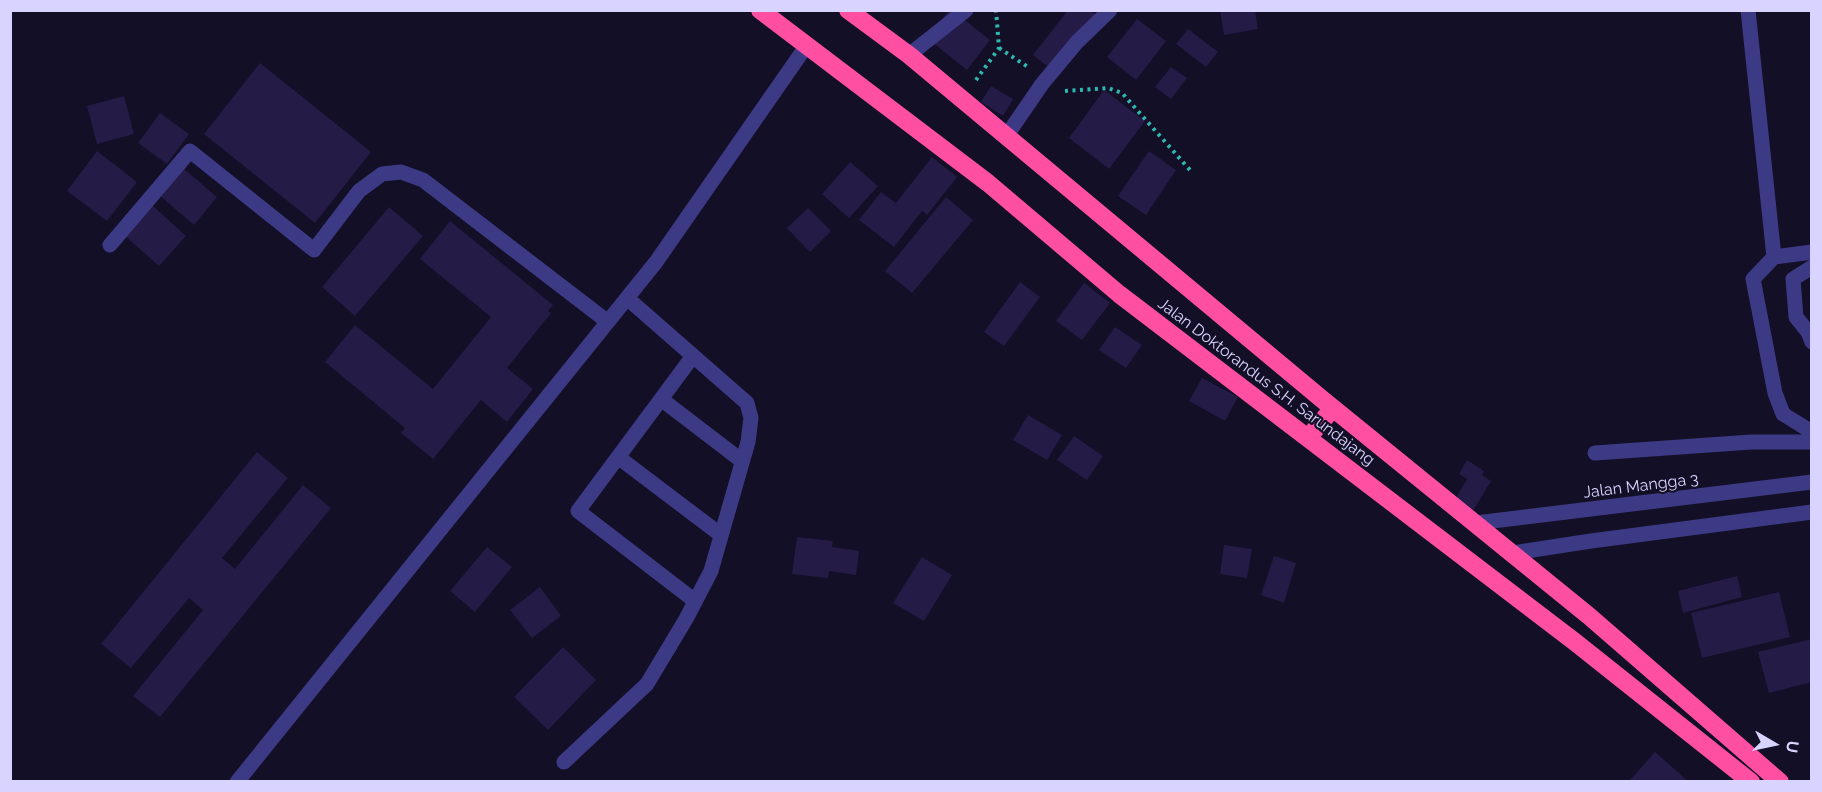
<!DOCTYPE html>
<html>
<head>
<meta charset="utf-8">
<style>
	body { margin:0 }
	#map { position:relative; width:1822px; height:792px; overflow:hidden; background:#130f26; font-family:Raleway,sans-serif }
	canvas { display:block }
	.frame { position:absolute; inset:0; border:12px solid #d9d4ff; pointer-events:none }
	.north { position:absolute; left:1744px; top:714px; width:60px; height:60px; -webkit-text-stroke:4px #130f26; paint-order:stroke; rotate:99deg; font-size:16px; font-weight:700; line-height:24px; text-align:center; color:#d9d4ff }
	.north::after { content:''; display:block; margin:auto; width:21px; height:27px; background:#d9d4ff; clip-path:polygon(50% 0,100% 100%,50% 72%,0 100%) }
</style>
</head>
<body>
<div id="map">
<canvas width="1822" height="792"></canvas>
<div class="frame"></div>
<div class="north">U</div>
</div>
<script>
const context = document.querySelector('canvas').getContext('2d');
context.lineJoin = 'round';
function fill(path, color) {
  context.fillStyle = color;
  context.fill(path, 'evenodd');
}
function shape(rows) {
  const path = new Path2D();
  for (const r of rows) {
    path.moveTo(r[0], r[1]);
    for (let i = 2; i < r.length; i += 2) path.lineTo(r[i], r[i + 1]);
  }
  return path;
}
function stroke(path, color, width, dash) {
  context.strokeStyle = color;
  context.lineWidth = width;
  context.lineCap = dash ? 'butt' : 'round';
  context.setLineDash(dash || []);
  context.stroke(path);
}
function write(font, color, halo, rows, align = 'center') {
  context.font = font + ' Raleway,sans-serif';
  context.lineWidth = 4.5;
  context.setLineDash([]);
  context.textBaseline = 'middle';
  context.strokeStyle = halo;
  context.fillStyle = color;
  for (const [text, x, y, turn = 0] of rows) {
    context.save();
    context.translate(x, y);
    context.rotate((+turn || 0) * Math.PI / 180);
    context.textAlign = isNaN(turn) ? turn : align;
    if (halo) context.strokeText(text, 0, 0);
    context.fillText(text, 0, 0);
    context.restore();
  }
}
const building = shape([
	[949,10,952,10,990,40,967,70,928,39],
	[1068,10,1090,10,1102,20,1059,75,1033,55],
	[1220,10,1255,10,1258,29,1224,35],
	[1137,19,1166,41,1136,80,1107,57],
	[1188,29,1218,52,1206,67,1176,44],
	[260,63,371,152,315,223,204,134],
	[1171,67,1187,78,1171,99,1155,87],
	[991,86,1013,99,1003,116,981,102],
	[1104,90,1145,121,1109,169,1069,138],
	[124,96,134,134,97,144,87,106],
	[160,113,189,134,167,164,138,143],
	[97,151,137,182,107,221,67,191],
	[1149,151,1176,170,1146,215,1118,196],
	[932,157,957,177,927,215,922,211,894,247,859,220,881,192,896,203],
	[850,162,878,186,849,218,822,194],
	[183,168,217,197,194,225,160,196],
	[946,197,973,220,912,293,885,271],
	[152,205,186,236,159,266,124,235],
	[389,207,423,236,355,316,322,287],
	[808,208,831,231,810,252,787,228],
	[450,221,553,305,548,311,551,313,507,368,533,389,507,422,481,400,433,459,401,433,405,428,325,362,355,325,433,389,491,317,420,259],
	[1020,282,1040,297,1004,346,984,332],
	[1084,283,1110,303,1082,340,1056,321],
	[1115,327,1142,345,1126,368,1099,350],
	[1202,378,1238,397,1225,421,1189,401],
	[1028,415,1062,435,1047,460,1013,440],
	[1074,436,1103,456,1087,480,1057,460],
	[257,452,288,478,222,558,235,569,303,485,331,508,160,717,133,696,203,610,189,598,131,668,101,644],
	[1467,460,1484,471,1482,475,1491,481,1471,514,1453,503,1467,479,1459,474],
	[797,537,833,541,832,547,859,551,856,575,829,571,828,578,792,574],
	[1224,545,1252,549,1247,578,1220,574],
	[487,547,512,567,475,612,450,591],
	[1274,556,1296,563,1284,603,1261,595],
	[922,557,952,575,924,621,893,603],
	[1737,576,1742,597,1683,613,1678,591],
	[540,587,561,616,532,638,510,610],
	[1779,592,1790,637,1702,658,1691,613],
	[1812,639,1812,682,1769,693,1758,652],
	[563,647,596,680,548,730,514,697],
	[1655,752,1689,782,1631,782,1630,780]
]);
const path = shape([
	[999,48,1028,67],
	[976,80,999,48,996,10],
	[1065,91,1108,88,1122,93,1190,170]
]);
const minor = shape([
	[1748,10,1774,257,1753,279,1775,393,1783,414,1812,432],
	[909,55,966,10],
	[1007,135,1042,84,1077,42,1110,10],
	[110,245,190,151,314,250,359,191,382,174,401,172,423,180,608,322],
	[1774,257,1812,252],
	[1812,267,1793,279,1796,317,1808,332,1812,342],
	[693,356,578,511,695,601],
	[661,399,742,461],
	[1595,453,1751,442,1812,442],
	[618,457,721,535],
	[1476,523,1812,482],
	[1513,553,1591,541,1812,512],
	[564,762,647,684,686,619,711,571,748,442,751,418,747,403,627,298],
	[237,782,656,262,807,45]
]);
const highway = shape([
	[760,10,988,183,1119,294,1575,642,1751,782],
	[848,10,909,55,1323,400,1589,616,1780,782],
	[1308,438,1333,408]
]);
const streetNames = [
	["Jalan Doktorandus S.H. Sarundajang",1266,382,37],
	["Jalan Mangga 3",1641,486,-7]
];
fill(building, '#241b47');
stroke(path, '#2fb8b0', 4, [3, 4.5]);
stroke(minor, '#3d3a85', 15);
stroke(highway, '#ff4fa3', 18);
write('16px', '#d9d4ff', '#130f26', streetNames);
</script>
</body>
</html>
